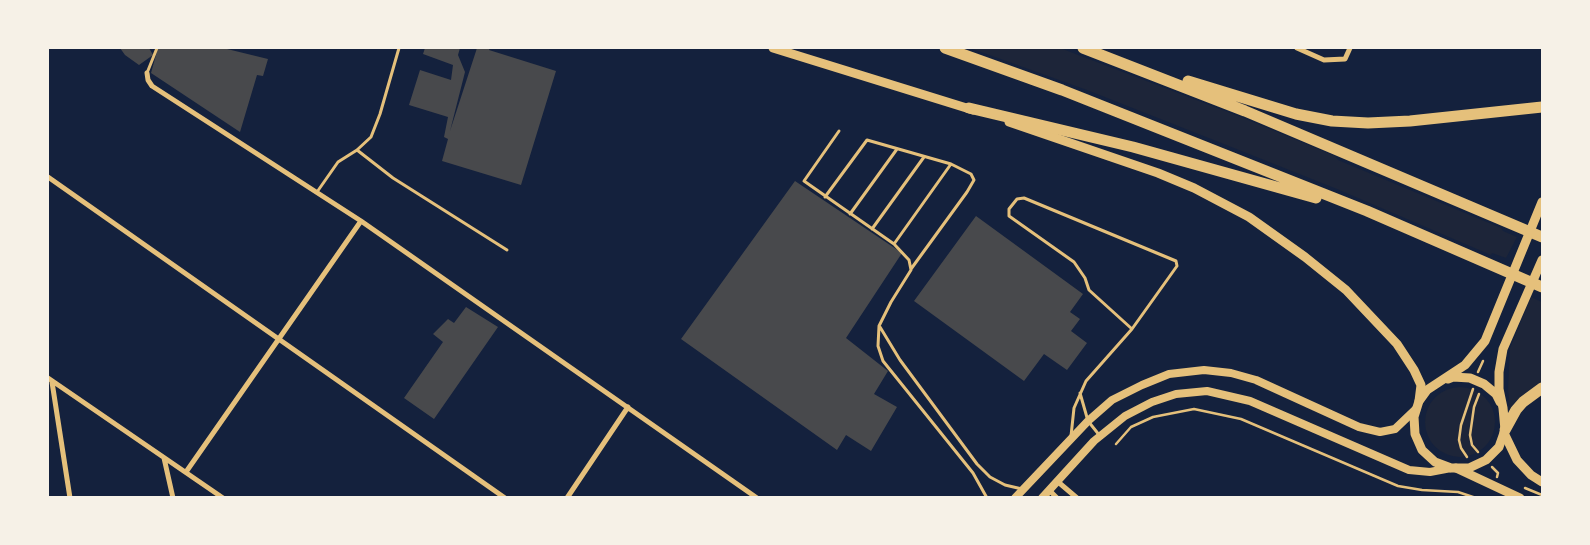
<!DOCTYPE html>
<html>
<head>
<meta charset="utf-8">
<style>
	body { margin:0 }
	#map { position:relative; width:1590px; height:545px; overflow:hidden; background:#14213d; font-family:Inter,sans-serif }
	canvas { display:block }
	.frame { position:absolute; inset:0; border:49px solid #f6f1e7; pointer-events:none }
</style>
</head>
<body>
<div id="map">
<canvas width="1590" height="545"></canvas>
<div class="frame"></div>
</div>
<script>
const context = document.querySelector('canvas').getContext('2d');
context.lineJoin = 'round';
function fill(path, color) {
  context.fillStyle = color;
  context.fill(path, 'evenodd');
}
function shape(rows) {
  const path = new Path2D();
  for (const r of rows) {
    if (r.length === 3) {
      path.moveTo(r[0] + r[2], r[1]);
      path.arc(r[0], r[1], r[2], 0, 2 * Math.PI);
      continue;
    }
    path.moveTo(r[0], r[1]);
    for (let i = 2; i < r.length; i += 2) path.lineTo(r[i], r[i + 1]);
  }
  return path;
}
function stroke(path, color, width, dash) {
  context.strokeStyle = color;
  context.lineWidth = width;
  context.lineCap = dash ? 'butt' : 'round';
  context.setLineDash(dash || []);
  context.stroke(path);
}
const green = shape([
	[970,48,1060,48,1241,117,1335,156,1338,160,1501,228,1503,231,1517,237,1506,258,1492,253,1491,255,1337,189,1229,146,1087,90],
	[1531,297,1542,302,1542,384,1520,397,1510,408,1508,389,1510,348],
	[1460,422,35]
]);
const building = shape([
	[120,48,149,48,153,55,139,65,125,55],
	[158,48,223,48,268,59,263,76,257,75,240,132,151,73],
	[425,48,460,48,458,55,465,72,450,131,477,48,490,48,489,50,556,71,521,185,442,161,448,139,444,137,448,117,409,105,420,70,451,80,453,65,423,54],
	[795,181,902,253,846,338,888,371,874,394,897,407,871,451,846,435,837,450,681,339],
	[976,216,1083,294,1070,312,1080,319,1071,331,1087,343,1067,370,1044,354,1024,381,914,301],
	[466,307,498,327,434,419,404,398,443,342,433,334,448,319,454,323]
]);
const path = shape([
	[1478,372,1483,361],
	[1116,444,1131,427,1153,417,1194,409,1241,419,1398,486,1422,490,1458,492,1476,498],
	[1478,452,1472,445,1470,435,1474,407,1479,394],
	[1467,457,1461,448,1459,440,1461,425,1473,389],
	[1492,467,1498,473,1497,477],
	[1525,488,1542,495]
]);
const service = shape([
	[147,73,157,48],
	[839,131,804,181,894,244,909,260,911,270,891,302,879,326,878,346,883,361,973,473,987,498],
	[357,150,393,178,507,250],
	[317,192,338,162,357,150,371,137,380,114,399,48],
	[825,197,867,140,951,164,971,174,974,180,967,192,911,269],
	[850,214,897,149],
	[872,229,924,157],
	[894,244,951,164],
	[880,327,900,360,977,464,990,477,1005,485,1022,489],
	[1080,393,1088,421,1100,436],
	[1071,436,1074,408,1086,381,1132,329,1177,266,1176,261,1024,198,1017,199,1009,209,1009,216,1074,262,1085,278,1089,290,1132,329]
]);
const minor = shape([
	[1297,48,1324,60,1345,59,1350,48],
	[147,73,148,80,152,86,361,221,757,498],
	[48,177,505,498],
	[48,378,223,498],
	[52,382,70,498],
	[164,458,173,498],
	[186,472,361,221],
	[1057,481,1077,498],
	[1049,490,1057,498],
	[567,498,628,407]
]);
const tertiary = shape([
	[1015,498,1088,421,1112,400,1142,385,1169,374,1204,370,1231,373,1256,380,1359,427,1380,432,1395,429,1416,409],
	[1042,498,1094,441,1125,416,1152,402,1176,394,1207,391,1250,401,1409,470,1430,472,1451,468]
]);
const secondary = shape([
	[773,48,973,110],
	[1009,122,1158,173,1194,188,1249,217,1305,257,1346,290,1397,344,1414,370,1421,385,1419,401],
	[1504,433,1517,460,1531,475,1542,482],
	[1456,468,1520,498]
]);
const primary = shape([
	[1542,202,1485,341,1465,365,1427,390,1419,401,1414,417,1415,434,1422,450,1435,462,1451,468,1469,468,1486,460,1499,447,1505,430,1503,408,1499,389,1499,372,1503,349,1542,260],
	[1448,379,1453,377,1470,378,1484,384,1496,394,1500,402]
]);
const motorway = shape([
	[945,48,1062,90,1367,211,1542,287],
	[1083,48,1245,111,1542,237],
	[1188,81,1296,114,1332,121,1368,123,1410,121,1542,107],
	[969,108,1133,147,1316,198],
	[1505,430,1516,410,1523,402,1542,388]
]);
fill(green, '#1d2539');
fill(building, '#48494c');
stroke(path, '#e5c07b', 2.5);
stroke(service, '#e5c07b', 3);
stroke(minor, '#e5c07b', 5);
stroke(tertiary, '#e5c07b', 8);
stroke(secondary, '#e5c07b', 9);
stroke(primary, '#e5c07b', 9);
stroke(motorway, '#e5c07b', 11);
</script>
</body>
</html>
